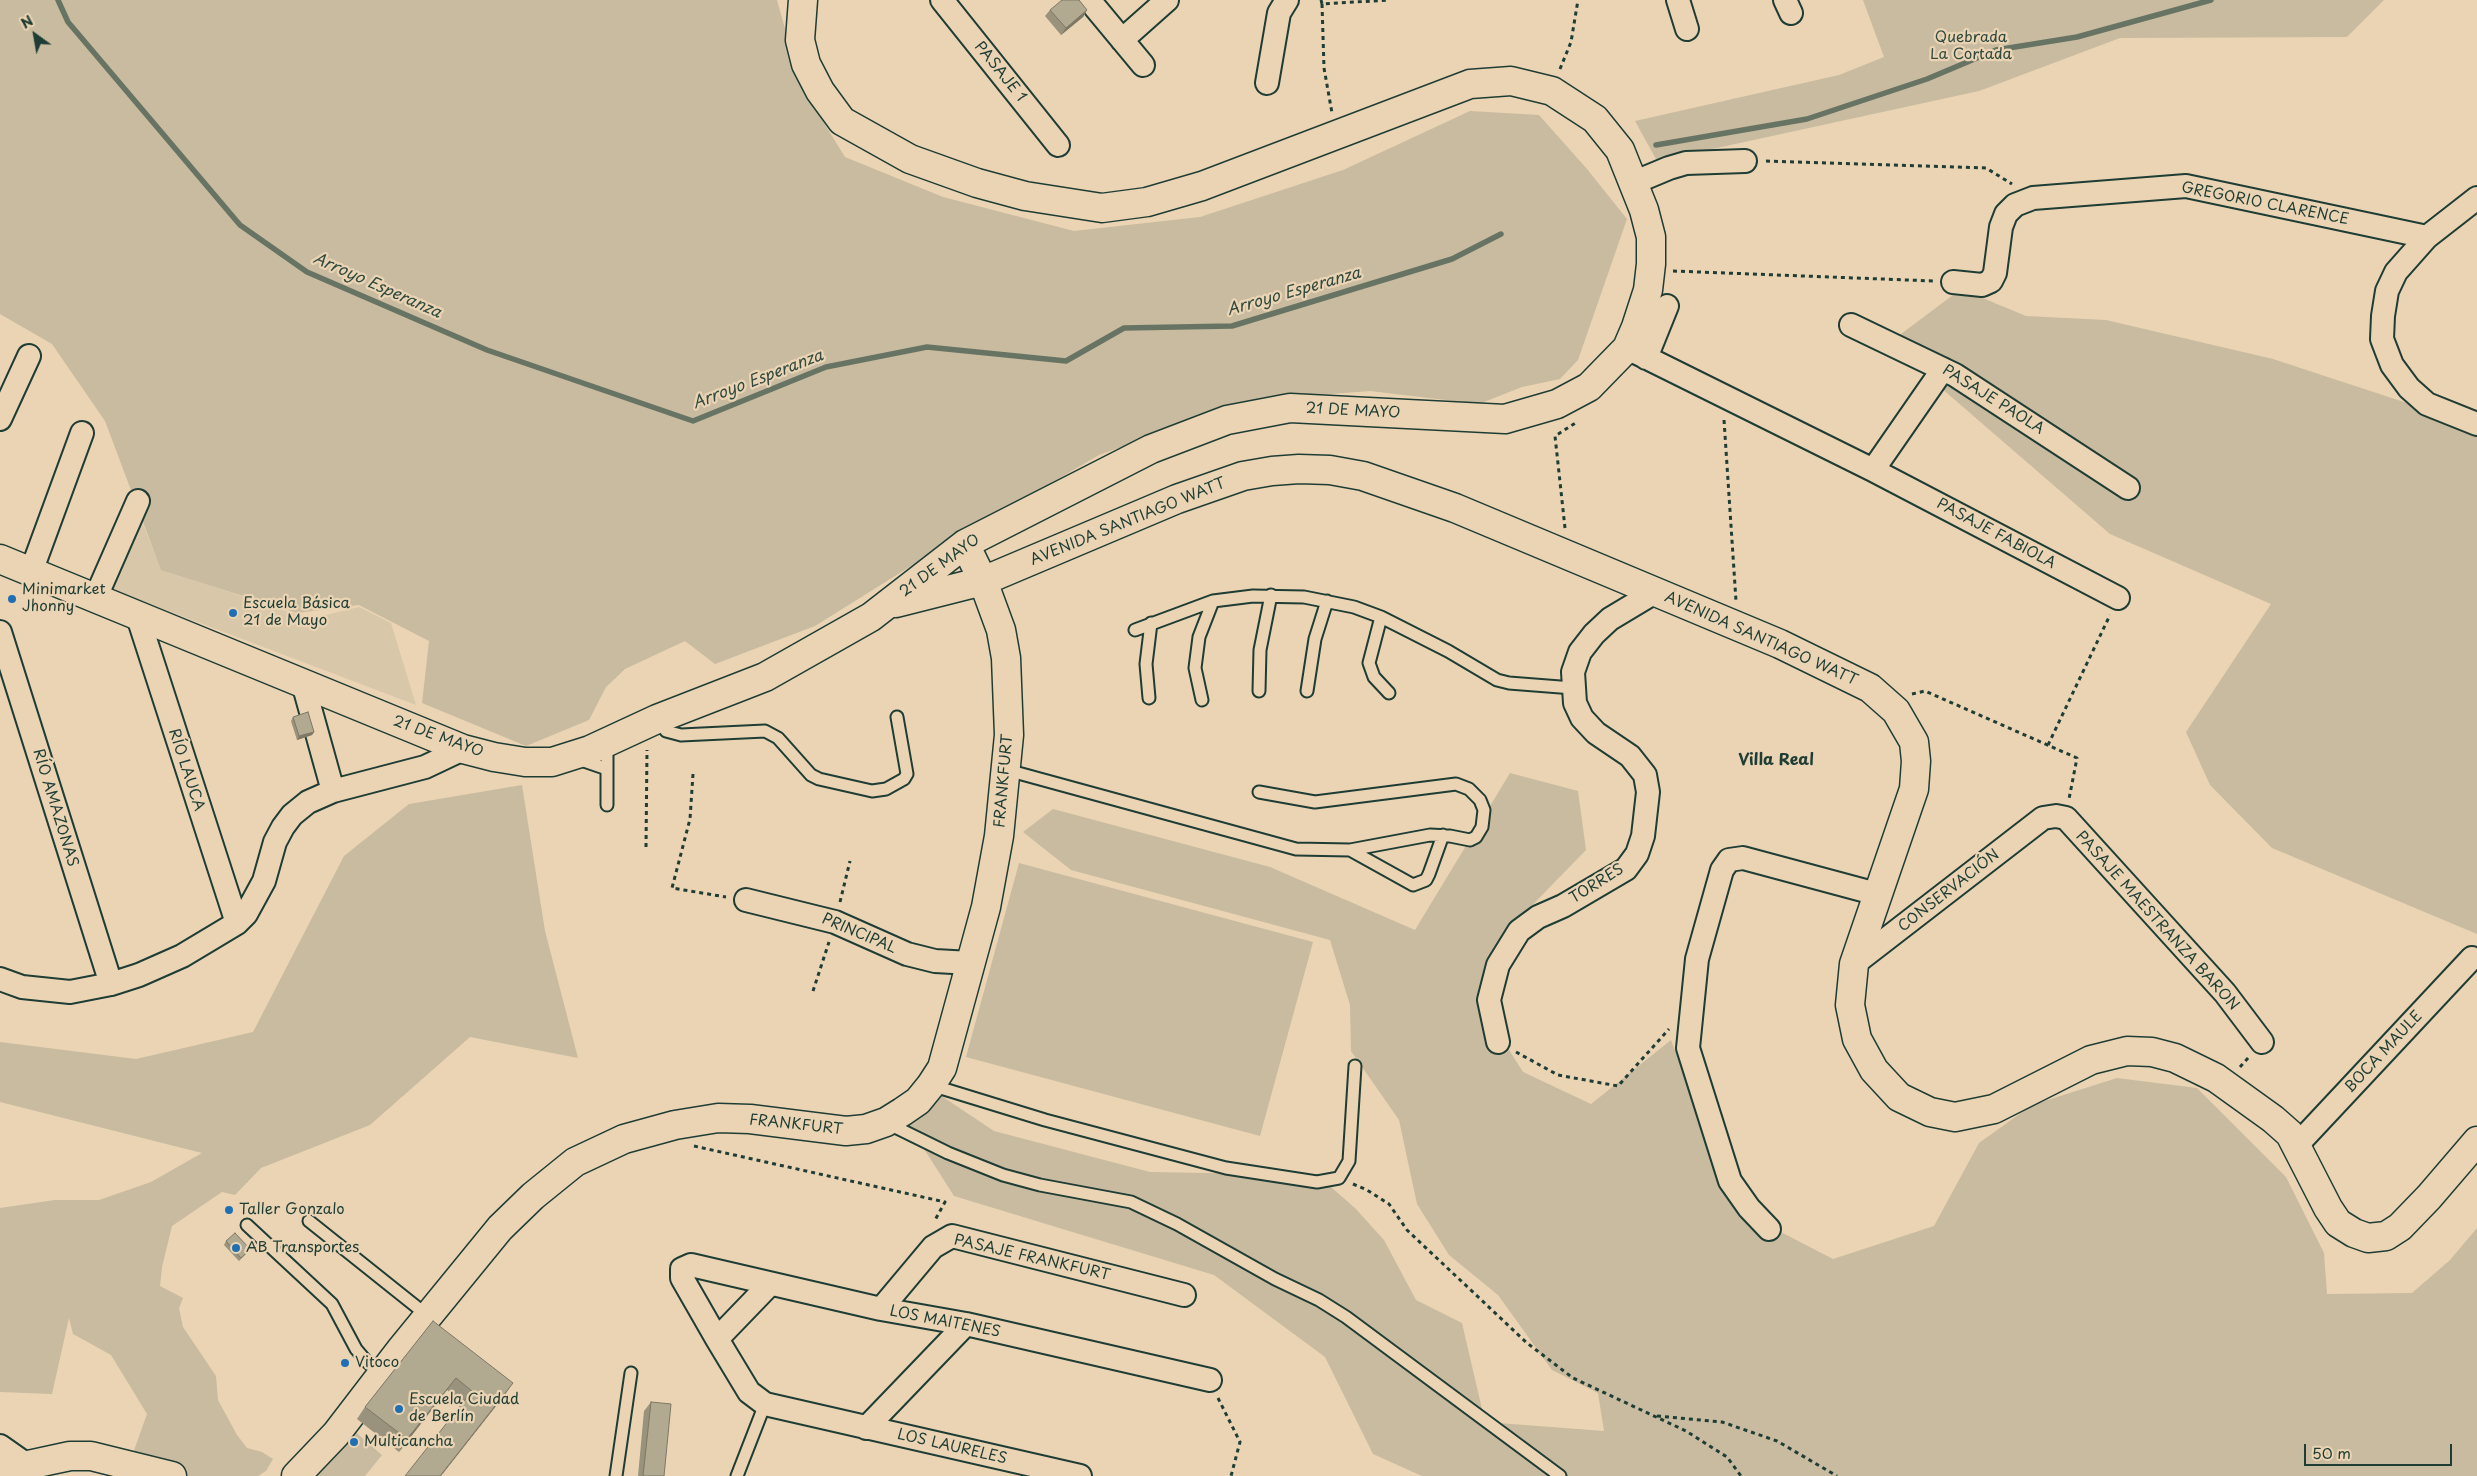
<!DOCTYPE html>
<html>
<head>
<meta charset="utf-8">
<style>
	body { margin:0 }
	#map { position:relative; width:2477px; height:1476px; overflow:hidden; background:#ead4b4; font-family:"Playpen Sans",sans-serif }
	canvas { display:block }
	.north { position:absolute; left:10px; top:10px; width:50px; height:50px; -webkit-text-stroke:4px #ead4b4; paint-order:stroke; rotate:328deg; font-size:14px; font-weight:700; line-height:20px; text-align:center; color:#1f3d34 }
	.north::after { content:''; display:block; margin:auto; width:18px; height:22px; background:#1f3d34; clip-path:polygon(50% 0,100% 100%,50% 72%,0 100%) }
	.scale { position:absolute; left:2304px; top:1444px; width:148px; height:22px; box-sizing:border-box; border:2px solid #1f3d34; border-top:0; padding-left:6px; font-size:15px; line-height:18px; white-space:nowrap; color:#1f3d34; -webkit-text-stroke:4px #ead4b4; paint-order:stroke }
</style>
</head>
<body>
<div id="map">
<canvas width="2477" height="1476"></canvas>
<div class="north">N</div>
<div class="scale">50 m</div>
</div>
<script>
const context = document.querySelector('canvas').getContext('2d');
context.lineJoin = 'round';
function fill(path, color) {
  context.fillStyle = color;
  context.fill(path, 'evenodd');
}
function shape(rows) {
  const path = new Path2D();
  for (const r of rows) {
    path.moveTo(r[0], r[1]);
    for (let i = 2; i < r.length; i += 2) path.lineTo(r[i], r[i + 1]);
  }
  return path;
}
function stroke(path, color, width, dash) {
  context.strokeStyle = color;
  context.lineWidth = width;
  context.lineCap = dash ? 'butt' : 'round';
  context.setLineDash(dash || []);
  context.stroke(path);
}
function write(font, color, halo, rows, align = 'center') {
  context.font = font + ' "Playpen Sans",sans-serif';
  context.lineWidth = 4.5;
  context.setLineDash([]);
  context.textBaseline = 'middle';
  context.strokeStyle = halo;
  context.fillStyle = color;
  for (const [text, x, y, turn = 0] of rows) {
    context.save();
    context.translate(x, y);
    context.rotate((+turn || 0) * Math.PI / 180);
    context.textAlign = isNaN(turn) ? turn : align;
    if (halo) context.strokeText(text, 0, 0);
    context.fillText(text, 0, 0);
    context.restore();
  }
}
const built = shape([
	[137,510,161,569,310,619,359,607,391,623,416,705,108,588]
]);
const green = shape([
	[0,0,777,0,801,86,845,157,943,197,1074,231,1200,217,1343,170,1470,111,1539,115,1587,169,1627,219,1578,360,1560,379,1522,387,1479,404,1370,391,1252,400,1099,455,935,551,815,626,715,664,685,641,625,669,606,687,589,720,526,746,422,703,429,641,359,605,297,613,161,570,105,421,52,344,0,314],
	[1863,0,2384,0,2347,37,2120,38,1979,91,1657,161,1635,121,1839,75,1884,57],
	[1961,289,2026,316,2106,320,2273,359,2477,426,2477,934,2272,848,2210,785,2186,732,2271,604,2110,534,1889,343],
	[1510,773,1578,791,1586,850,1510,928,1490,1020,1523,1072,1591,1104,1671,1040,1723,1179,1773,1228,1833,1259,1934,1226,1979,1143,2032,1105,2117,1078,2197,1088,2286,1177,2324,1253,2327,1294,2412,1293,2450,1260,2477,1228,2477,1476,1422,1476,1373,1454,1325,1357,1214,1275,954,1196,903,1116,937,1093,994,1131,1150,1172,1317,1175,1355,1208,1384,1240,1416,1300,1462,1323,1485,1422,1604,1431,1598,1393,1552,1370,1498,1295,1449,1255,1417,1204,1399,1120,1351,1051,1350,1005,1330,940,1071,870,1023,832,1053,809,1270,867,1415,930],
	[522,785,545,931,578,1058,470,1037,370,1125,261,1168,235,1195,222,1192,172,1226,162,1267,160,1286,183,1298,179,1308,183,1327,216,1376,218,1400,237,1435,247,1448,262,1452,273,1459,266,1471,258,1476,189,1476,132,1456,147,1414,111,1355,73,1334,69,1318,52,1394,0,1392,0,1208,55,1200,99,1200,151,1182,202,1153,0,1102,0,1042,136,1059,253,1032,344,856,409,804],
	[1019,863,1313,942,1260,1136,966,1057],
	[352,1429,382,1455,365,1476,312,1476]
]);
const stream = shape([
	[58,0,68,22,240,225,307,272,487,350,693,421,826,367,927,347,1066,361,1124,328,1232,326,1452,259,1501,234],
	[1656,145,1807,119,1927,79,1996,50,2077,37,2211,0]
]);
const path = shape([
	[1321,0,1322,4,1389,0],
	[1322,4,1324,68,1332,113],
	[1560,69,1571,42,1578,0],
	[1766,161,1986,168,2012,184],
	[1673,271,1934,281],
	[1724,420,1736,601],
	[1565,528,1555,436,1577,422],
	[1912,694,1925,691,2077,758,2069,799],
	[2048,745,2110,615],
	[693,774,690,819,672,888,726,897],
	[646,847,647,750],
	[840,902,850,861],
	[813,991,829,942],
	[1516,1052,1558,1075,1618,1086,1669,1029],
	[2240,1067,2249,1057],
	[694,1146,945,1202,935,1220],
	[1353,1184,1367,1190,1389,1204,1407,1230,1527,1343,1573,1378,1686,1431,1727,1457,1741,1476],
	[1218,1398,1240,1442,1231,1476],
	[1657,1416,1722,1422,1777,1441,1837,1476]
]);
const service = shape([
	[1381,617,1369,663,1374,677,1389,693],
	[1135,630,1213,601,1253,596,1304,597,1354,607,1381,617,1448,651,1497,680,1509,683,1573,688],
	[1259,691,1260,650,1271,595],
	[1307,691,1315,639,1327,601],
	[1149,698,1146,664,1151,623],
	[1202,700,1195,668,1199,637,1213,601],
	[657,719,666,731,681,735,765,731,778,738,811,775,819,779,872,791,886,789,904,779,907,774,897,717],
	[607,756,607,805],
	[578,759,607,769],
	[1007,770,1296,849,1350,850,1430,835,1450,836,1470,840,1476,837,1482,827,1484,810,1480,800,1469,789,1456,784,1315,802,1259,792],
	[1350,850,1413,885,1426,880,1429,874,1443,835],
	[931,1085,1045,1120,1226,1168,1317,1182,1339,1178,1349,1161,1355,1066],
	[887,1123,948,1153,1003,1175,1040,1185,1131,1202,1177,1224,1275,1279,1319,1300,1346,1317,1560,1476],
	[309,1221,428,1316],
	[247,1225,332,1304,356,1349,367,1362,382,1374],
	[616,1476,631,1373],
	[737,1476,765,1404]
]);
const minor = shape([
	[942,0,1058,145],
	[1089,0,1143,65],
	[1678,0,1687,29],
	[1785,0,1791,13],
	[1122,40,1167,0],
	[1267,83,1279,13,1287,0],
	[1633,183,1669,168,1686,163,1745,161],
	[2477,198,2427,237,2396,272,2387,291,2383,316,2382,339,2392,365,2409,388,2427,404,2477,424],
	[1953,282,1982,285,1991,281,1995,273,2001,227,2006,214,2015,205,2033,198,2186,186,2427,237],
	[1851,325,1955,375,2128,488],
	[1627,348,1873,470,2118,598],
	[1646,358,1667,306],
	[0,419,29,356],
	[1873,470,1943,369],
	[31,572,82,433],
	[95,599,138,501],
	[138,617,237,923],
	[0,632,111,984],
	[303,683,333,791],
	[746,900,835,922,907,954,935,961,971,963],
	[1854,964,2043,818,2056,816,2066,818,2225,993,2262,1042],
	[0,979,22,987,70,992,111,984,139,975,182,956,237,923,246,914,264,881,275,842,283,827,292,815,308,802,333,791,425,767,463,749],
	[1498,1042,1489,1000,1498,965,1519,931,1538,917,1563,906,1626,869,1637,854,1643,836,1648,792,1645,775,1630,756,1596,733,1582,718,1575,703,1573,672,1580,652,1594,634,1610,619,1655,592],
	[2297,1145,2472,958],
	[1769,1229,1749,1208,1730,1181,1688,1048,1697,959,1722,870,1729,860,1743,858,1877,894],
	[881,1309,933,1247,952,1236,1184,1295],
	[717,1339,770,1284],
	[866,1428,966,1324],
	[0,1446,27,1465],
	[1080,1476,765,1404,749,1392,717,1339,682,1278,682,1269,691,1265,881,1309,966,1324,1210,1380]
]);
const tertiary = shape([
	[0,559,463,749,494,757,525,762,552,762,590,750,657,719,765,677,871,617,965,544,1151,449,1227,420,1290,408,1505,419,1557,404,1589,387,1627,348,1636,327,1648,290,1651,264,1651,237,1644,210,1620,150,1595,119,1552,91,1511,81,1470,84,1202,186,1147,202,1102,208,1025,196,977,183,910,159,842,121,820,91,806,64,800,40,803,0],
	[896,603,983,581,1177,499,1243,476,1272,471,1299,469,1330,470,1363,476,1455,508,1780,644,1870,688,1896,711,1914,742,1916,761,1914,789,1854,964,1850,1005,1857,1039,1874,1070,1899,1097,1930,1112,1955,1117,1994,1109,2091,1060,2127,1051,2152,1052,2175,1058,2216,1078,2273,1119,2290,1134,2328,1208,2338,1223,2354,1233,2368,1238,2386,1236,2400,1227,2429,1197,2477,1141],
	[0,1471,70,1456,91,1456,172,1476],
	[296,1476,336,1434,402,1348,500,1228,533,1196,575,1162,624,1139,675,1125,718,1118,750,1119,846,1131,866,1129,886,1122,902,1112,918,1101,931,1085,942,1068,986,907,999,836,1009,735,1006,658,1001,630,983,581,965,544]
]);
const wall = shape([
	[1050,10,1087,10,1083,17,1061,35,1045,16],
	[293,717,314,732,312,735,297,740,291,721],
	[226,1241,250,1249,248,1252,239,1261,224,1245],
	[433,1321,504,1396,463,1403,447,1390,399,1452,357,1419,365,1407],
	[651,1402,664,1476,638,1476,644,1411]
]);
const shadedWall = shape([
	[1087,10,1083,17,1061,35,1066,28],
	[314,732,312,735,297,740,299,736],
	[456,1378,447,1390,399,1452,407,1439],
	[513,1383,504,1396,441,1476,440,1476]
]);
const building = shape([
	[1062,0,1079,0,1087,10,1066,28,1050,10,1062,0],
	[308,712,314,732,299,736,293,717,308,712],
	[235,1233,250,1249,241,1258,226,1241,235,1233],
	[433,1321,513,1383,440,1476,405,1476,472,1391,456,1378,407,1439,365,1407,433,1321],
	[651,1402,671,1404,664,1476,643,1476,651,1402]
]);
const markers = [
	[12,599,5,"#1f6fb2"],
	[233,613,5,"#1f6fb2"],
	[229,1210,5,"#1f6fb2"],
	[236,1248,5,"#1f6fb2"],
	[345,1363,5,"#1f6fb2"],
	[399,1409,5,"#1f6fb2"],
	[354,1442,5,"#1f6fb2"]
];
const parkNames = [
	["Quebrada",1971,38],
	["La Cortada",1971,55]
];
const streetNames = [
	["PASAJE 1",1000,72,51],
	["GREGORIO CLARENCE",2265,204,11],
	["PASAJE PAOLA",1993,400,32],
	["21 DE MAYO",1353,411,3],
	["AVENIDA SANTIAGO WATT",1128,522,-22],
	["PASAJE FABIOLA",1996,534,28],
	["21 DE MAYO",940,566,-36],
	["AVENIDA SANTIAGO WATT",1761,639,24],
	["21 DE MAYO",438,737,20],
	["RÍO LAUCA",186,770,72],
	["FRANKFURT",1004,781,-85],
	["RÍO AMAZONAS",55,808,73],
	["TORRES",1597,884,-32],
	["CONSERVACIÓN",1949,891,-38],
	["PASAJE MAESTRANZA BARON",2157,921,48],
	["PRINCIPAL",859,934,23],
	["BOCA MAULE",2384,1052,-47],
	["FRANKFURT",796,1125,6],
	["PASAJE FRANKFURT",1032,1258,13],
	["LOS MAITENES",945,1322,11],
	["LOS LAURELES",952,1447,13]
];
const poiNames = [
	["Minimarket",22,590],
	["Jhonny",22,607],
	["Escuela Básica",243,604],
	["21 de Mayo",243,621],
	["Taller Gonzalo",239,1210],
	["AB Transportes",246,1248],
	["Vitoco",355,1363],
	["Escuela Ciudad",409,1400],
	["de Berlín",409,1417],
	["Multicancha",364,1442]
];
const waterNames = [
	["Arroyo Esperanza",377,286,24],
	["Arroyo Esperanza",1294,292,-16],
	["Arroyo Esperanza",758,380,-21]
];
const neighbourhoodNames = [
	["Villa Real",1776,761]
];
fill(built, '#d9c7a9');
fill(green, '#c9bb9f');
stroke(stream, '#687463', 5.5);
stroke(service, '#1f3d34', 15);
stroke(minor, '#1f3d34', 26);
stroke(tertiary, '#1f3d34', 31);
stroke(path, '#1f3d34', 3, [4, 4]);
stroke(service, '#ead4b4', 11);
stroke(minor, '#ead4b4', 22);
stroke(tertiary, '#ead4b4', 28);
fill(wall, '#99927c');
fill(shadedWall, '#7d7765');
fill(building, '#b2aa90');
stroke(building, '#7d7765', 1);
for (const [x, y, r, color] of markers) {
  const dot = new Path2D();
  dot.arc(x, y, r, 0, 2 * Math.PI);
  context.fillStyle = color;
  context.fill(dot);
  stroke(dot, '#ead4b4', 2);
}
write('15px', '#304a3f', '#ead4b4', parkNames);
write('15px', '#1f3d34', '#ead4b4', streetNames);
write('15px', '#1f3d34', '#ead4b4', poiNames, 'left');
write('italic 16px', '#314b40', '#ead4b4', waterNames);
write('bold 16px', '#1f3d34', '#ead4b4', neighbourhoodNames);
</script>
</body>
</html>
